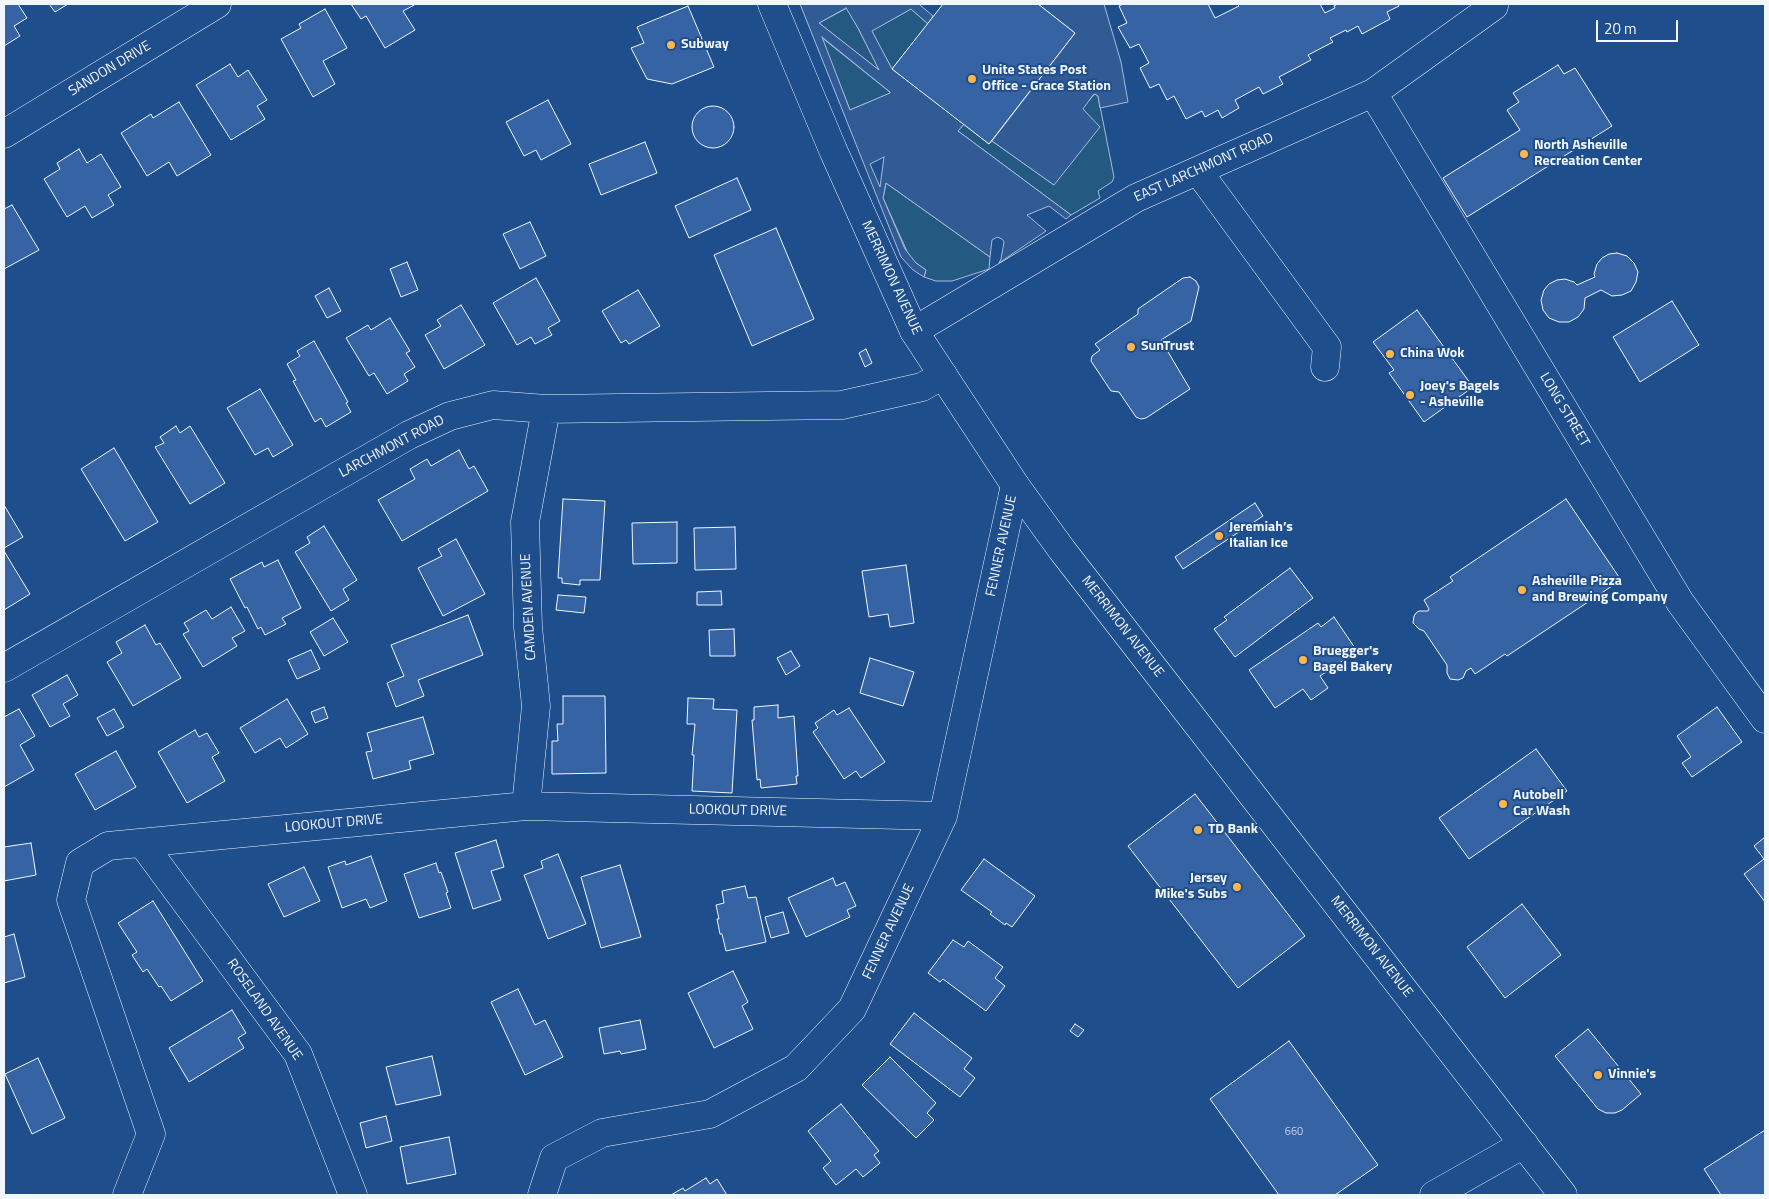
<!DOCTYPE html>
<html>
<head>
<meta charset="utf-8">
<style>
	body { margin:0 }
	#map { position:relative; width:1769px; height:1199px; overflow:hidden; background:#1f4e8c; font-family:"Titillium Web",sans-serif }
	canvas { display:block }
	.frame { position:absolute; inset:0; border:5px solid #f2f6ff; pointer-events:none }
	.scale { position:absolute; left:1596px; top:20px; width:82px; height:22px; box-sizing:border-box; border:2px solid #f2f6ff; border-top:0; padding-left:6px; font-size:15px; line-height:18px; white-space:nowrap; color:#f2f6ff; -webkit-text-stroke:4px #1f4e8c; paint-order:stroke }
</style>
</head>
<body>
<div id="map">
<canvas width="1769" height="1199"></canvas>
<div class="frame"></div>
<div class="scale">20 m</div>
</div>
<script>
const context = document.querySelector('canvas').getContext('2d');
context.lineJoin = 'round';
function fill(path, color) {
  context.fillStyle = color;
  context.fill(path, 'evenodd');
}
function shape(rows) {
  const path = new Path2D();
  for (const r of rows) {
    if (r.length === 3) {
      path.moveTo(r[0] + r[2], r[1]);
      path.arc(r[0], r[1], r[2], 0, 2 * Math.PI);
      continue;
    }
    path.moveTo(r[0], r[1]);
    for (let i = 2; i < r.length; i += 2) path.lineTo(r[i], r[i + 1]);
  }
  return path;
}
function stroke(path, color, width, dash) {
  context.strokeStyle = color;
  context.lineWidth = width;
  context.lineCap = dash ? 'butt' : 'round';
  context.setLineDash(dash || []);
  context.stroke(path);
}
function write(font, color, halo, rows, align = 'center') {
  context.font = font + ' "Titillium Web",sans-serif';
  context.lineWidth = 4;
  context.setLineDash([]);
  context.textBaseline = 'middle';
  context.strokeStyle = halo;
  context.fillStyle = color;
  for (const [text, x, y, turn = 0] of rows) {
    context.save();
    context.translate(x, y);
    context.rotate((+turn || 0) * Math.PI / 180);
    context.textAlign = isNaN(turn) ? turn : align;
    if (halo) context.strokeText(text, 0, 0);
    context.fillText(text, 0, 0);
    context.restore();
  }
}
const green = shape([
	[847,8,858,28,880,71,819,23,847,8],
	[911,9,928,24,892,69,871,31,911,9],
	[821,37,891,93,850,110,821,37],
	[1095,94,1098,96,1114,177,1112,182,1098,191,1100,198,1071,215,958,131,964,124,989,144,992,141,1054,185,1084,111,1083,107,1095,94],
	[886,183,990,257,989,269,952,281,936,281,924,277,926,270,916,263,910,258,883,198,886,183]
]);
const parking = shape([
	[800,4,921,4,920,5,933,16,928,24,911,9,872,31,892,69,964,124,958,131,1071,215,1066,219,1049,206,1027,215,1046,231,999,263,1001,259,1004,242,1002,239,997,237,992,240,990,257,886,183,883,198,905,249,916,263,926,270,924,277,913,270,901,257,800,4],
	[846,8,858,28,879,70,819,23,846,8],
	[822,37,890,92,890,93,850,110,822,37],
	[884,157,880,187,870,164,884,157],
	[1038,4,1104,4,1121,62,1128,102,1100,108,1098,96,1095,94,1093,95,1083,109,1100,127,1054,185,992,141,1075,33,1038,4]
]);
const building = shape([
	[4,4,18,4,27,18,14,26,20,36,4,46,4,4],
	[49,4,68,4,55,12,49,4],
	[351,4,416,4,403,11,415,30,385,48,366,16,361,19,351,4],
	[943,4,1038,4,1075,33,989,144,892,69,943,4],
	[1123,4,1208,4,1215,18,1239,6,1237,4,1320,4,1325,13,1335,8,1334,6,1337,4,1398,4,1399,6,1387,12,1390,19,1362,34,1358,26,1347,32,1346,30,1330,38,1333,42,1308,55,1311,60,1279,77,1283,84,1263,94,1259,87,1235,100,1239,108,1222,118,1218,110,1205,117,1202,111,1186,119,1174,96,1167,100,1159,84,1150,88,1140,68,1149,63,1139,44,1130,48,1118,27,1127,23,1119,6,1123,4],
	[688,6,714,67,672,84,647,79,631,48,644,43,637,27,688,6],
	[325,9,347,48,323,61,335,84,313,97,281,39,301,28,299,24,325,9],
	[230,64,238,77,248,70,267,100,257,106,265,119,231,140,196,85,230,64],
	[1558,65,1564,74,1575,68,1612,126,1467,217,1443,178,1520,130,1507,110,1519,102,1513,93,1558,65],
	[548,100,571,144,541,160,536,150,524,156,506,122,548,100],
	[179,102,211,155,177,176,169,162,147,176,121,133,151,114,153,118,179,102],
	[713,127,21],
	[645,142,657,173,601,195,589,164,645,142],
	[79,149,87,163,101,154,121,187,108,195,114,205,92,218,85,206,67,217,44,179,60,169,57,163,79,149],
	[737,178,751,210,689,238,675,206,737,178],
	[12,205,39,250,4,269,4,209,12,205],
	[530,222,546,256,520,269,503,234,530,222],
	[776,228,814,319,752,346,714,255,776,228],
	[1617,253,1627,256,1634,263,1638,272,1636,282,1631,291,1622,295,1612,296,1601,290,1585,298,1584,309,1578,317,1569,322,1559,322,1549,318,1543,310,1541,300,1544,290,1549,284,1557,280,1565,279,1574,282,1577,285,1595,277,1594,274,1597,264,1602,258,1609,254,1617,253],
	[407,262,418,290,401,297,390,269,407,262],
	[1190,277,1196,281,1199,287,1191,321,1161,340,1190,389,1146,418,1141,419,1136,417,1119,392,1111,391,1091,361,1092,356,1100,350,1095,344,1138,314,1138,309,1183,278,1190,277],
	[536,278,560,321,548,328,552,335,535,344,531,337,517,345,493,303,536,278],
	[329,288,341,311,327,318,315,296,329,288],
	[638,290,660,326,629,344,626,340,621,343,602,311,638,290],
	[1672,301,1699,345,1640,382,1613,337,1672,301],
	[461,305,485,345,444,369,425,335,441,326,437,320,461,305],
	[1417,310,1473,387,1424,422,1389,373,1394,370,1373,342,1417,310],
	[390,318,410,351,406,353,415,367,404,374,408,381,387,394,374,373,369,376,346,338,368,325,371,330,390,318],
	[314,341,348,402,346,403,351,412,326,427,321,418,315,422,293,381,296,380,287,364,300,356,297,351,314,341],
	[866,349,872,363,865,367,859,353,866,349],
	[260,389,293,445,273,457,268,448,255,455,227,408,260,389],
	[176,426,180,433,190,426,225,483,190,504,155,447,164,443,160,437,176,426],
	[114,448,158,522,125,541,81,469,114,448],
	[459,450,469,469,474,466,488,491,402,541,378,500,415,479,410,469,427,459,431,466,459,450],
	[563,499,605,501,600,580,580,580,580,585,562,583,562,578,558,578,563,499],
	[1566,499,1621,580,1507,656,1505,654,1475,674,1471,668,1466,671,1463,678,1458,680,1450,679,1447,673,1447,665,1424,631,1419,629,1413,623,1414,616,1416,613,1419,611,1428,611,1429,609,1424,600,1453,581,1450,577,1566,499],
	[1255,503,1263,516,1183,569,1175,557,1255,503],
	[4,505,23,537,4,548,4,505],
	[677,522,677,563,633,564,632,523,677,522],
	[324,526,357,580,343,589,349,600,331,611,295,552,310,543,307,537,324,526],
	[735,527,736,569,695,570,694,528,735,527],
	[456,539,485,594,443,616,418,568,442,556,438,549,456,539],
	[4,551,30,594,4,610,4,551],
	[278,560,301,608,282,618,286,624,265,635,261,627,258,629,247,607,245,608,230,579,262,562,264,567,278,560],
	[906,565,914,623,890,627,888,614,869,617,862,571,906,565],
	[1290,568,1313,598,1235,657,1214,629,1227,620,1224,617,1290,568],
	[721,591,722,605,697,605,697,592,721,591],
	[558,595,586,597,584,613,556,610,558,595],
	[231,607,245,631,232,638,237,646,203,667,183,634,189,631,184,623,206,610,212,619,231,607],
	[468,615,483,655,418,680,424,696,396,707,387,683,404,676,391,645,468,615],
	[1334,617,1357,651,1320,676,1328,688,1311,700,1303,689,1275,708,1249,670,1318,623,1321,627,1334,617],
	[333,618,348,642,324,656,310,632,333,618],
	[145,625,156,645,160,643,181,678,133,706,107,662,122,653,116,642,145,625],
	[734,629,735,656,710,656,709,630,734,629],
	[311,650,320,669,297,679,288,660,311,650],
	[791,651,800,666,786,675,777,658,791,651],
	[870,658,914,672,903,706,860,693,870,658],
	[67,675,78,695,63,704,70,716,50,727,32,695,67,675],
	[563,696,605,696,606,773,552,774,552,741,558,741,557,724,563,724,563,696],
	[688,698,714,699,713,709,737,710,732,793,692,791,694,755,692,755,695,724,687,724,688,698],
	[287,699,308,734,286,748,280,738,255,753,240,728,287,699],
	[778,705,778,718,794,716,798,776,796,776,797,784,761,788,760,779,757,780,752,720,754,720,754,707,778,705],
	[324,707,328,718,315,723,311,712,324,707],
	[1717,707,1742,742,1692,777,1682,763,1691,757,1677,736,1717,707],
	[849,708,885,762,861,778,856,771,844,779,813,732,818,728,815,723,834,710,837,715,849,708],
	[19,709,35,736,20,745,34,770,4,787,4,717,19,709],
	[114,709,124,727,107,736,97,718,114,709],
	[423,717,434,754,409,761,411,769,373,779,366,752,372,751,367,733,423,717],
	[195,730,199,737,207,733,219,753,212,757,225,781,187,803,158,752,195,730],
	[1536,749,1567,791,1469,859,1439,818,1536,749],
	[116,751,136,787,95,810,75,774,116,751],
	[1195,794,1305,936,1238,988,1128,846,1195,794],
	[1765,837,1765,902,1744,874,1764,859,1754,846,1765,837],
	[496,840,504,867,491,871,501,900,473,909,455,853,496,840],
	[31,843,36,875,4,881,4,847,31,843],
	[558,854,586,924,548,939,524,875,543,868,541,861,558,854],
	[371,856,387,901,370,908,366,899,342,908,328,867,345,861,346,865,371,856],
	[984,859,1035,896,1012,927,1006,923,1005,925,990,914,992,912,961,890,984,859],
	[436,863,439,873,441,872,448,892,446,893,451,908,419,918,404,874,436,863],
	[620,865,641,937,601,948,581,877,620,865],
	[304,867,320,901,284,917,268,884,304,867],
	[833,878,836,886,845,882,856,906,847,910,850,917,806,937,788,898,833,878],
	[745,886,748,898,756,897,766,942,726,951,722,934,720,934,717,919,719,919,716,905,724,903,722,891,745,886],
	[153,901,203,981,171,1001,161,986,159,987,147,969,143,972,132,955,137,952,118,923,153,901],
	[1522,904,1561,955,1505,998,1467,947,1522,904],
	[783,912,789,933,771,938,765,917,783,912],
	[14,934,25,977,4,983,4,937,14,934],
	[953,940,964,947,968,941,1003,967,995,978,1005,986,986,1011,943,979,940,982,928,973,953,940],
	[733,971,748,1002,742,1006,753,1029,714,1048,688,993,733,971],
	[518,989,535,1025,545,1020,563,1057,525,1075,491,1002,518,989],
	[232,1010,246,1033,238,1038,244,1048,189,1082,169,1048,232,1010],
	[914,1013,972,1058,964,1069,975,1078,960,1097,890,1044,914,1013],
	[640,1020,646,1049,621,1054,620,1051,604,1054,599,1028,640,1020],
	[1075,1024,1084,1030,1078,1037,1070,1031,1075,1024],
	[1588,1029,1641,1094,1622,1110,1615,1113,1606,1113,1598,1109,1555,1056,1588,1029],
	[1289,1041,1378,1165,1335,1195,1279,1195,1210,1099,1289,1041],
	[432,1056,441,1095,396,1105,386,1067,432,1056],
	[890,1057,936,1103,927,1113,934,1120,916,1138,862,1085,890,1057],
	[38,1058,65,1118,32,1134,5,1074,38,1058],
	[841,1104,879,1151,874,1155,880,1163,863,1177,856,1169,836,1185,823,1168,831,1161,808,1131,841,1104],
	[386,1116,392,1141,366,1148,360,1123,386,1116],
	[1765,1130,1765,1195,1721,1195,1704,1169,1765,1130],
	[449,1137,456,1174,407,1184,400,1147,449,1137],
	[706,1178,710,1184,717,1179,727,1195,671,1195,683,1188,685,1191,706,1178]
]);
const minor = shape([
	[1373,93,1680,602,1765,719],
	[4,134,217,4],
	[1198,171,1327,347,1325,367],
	[914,331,1136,198,1373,93,1494,6],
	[4,668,409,435,450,416,493,405,546,409,842,405,922,387,943,375],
	[526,806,536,706,528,627,525,522,546,409],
	[142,843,298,1054,353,1195],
	[127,1195,151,1134,71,900,80,863,108,846,526,806,943,816],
	[542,1195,554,1158,602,1133,710,1114,796,1068,852,1009,943,816,1015,485],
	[1434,1195,1524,1144]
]);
const major = shape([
	[772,4,833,150,914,331,1015,485,1062,550,1563,1195]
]);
const markers = [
	[671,45,5,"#ffb74d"],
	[972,79,5,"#ffb74d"],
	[1524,154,5,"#ffb74d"],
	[1131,347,5,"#ffb74d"],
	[1390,354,5,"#ffb74d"],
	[1410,395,5,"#ffb74d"],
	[1219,536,5,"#ffb74d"],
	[1522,590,5,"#ffb74d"],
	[1303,660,5,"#ffb74d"],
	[1503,804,5,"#ffb74d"],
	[1198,830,5,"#ffb74d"],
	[1237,887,5,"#ffb74d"],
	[1598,1075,5,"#ffb74d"]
];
const numberNames = [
	["660",1294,1132]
];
const poiNames = [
	["Subway",681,45],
	["Unite States Post",982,71],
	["Office - Grace Station",982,87],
	["North Asheville",1534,146],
	["Recreation Center",1534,162],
	["SunTrust",1141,347],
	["China Wok",1400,354],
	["Joey's Bagels",1420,387],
	["- Asheville",1420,403],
	["Jeremiah’s",1229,528],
	["Italian Ice",1229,544],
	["Asheville Pizza",1532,582],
	["and Brewing Company",1532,598],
	["Bruegger's",1313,652],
	["Bagel Bakery",1313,668],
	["Autobell",1513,796],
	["Car Wash",1513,812],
	["TD Bank",1208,830],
	["Jersey",1227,879,"right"],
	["Mike's Subs",1227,895,"right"],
	["Vinnie's",1608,1075]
];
const streetNames = [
	["SANDON DRIVE",110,69,-31],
	["EAST LARCHMONT ROAD",1204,168,-24],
	["MERRIMON AVENUE",891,278,65],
	["LONG STREET",1564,410,59],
	["LARCHMONT ROAD",392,447,-28],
	["FENNER AVENUE",1002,546,-78],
	["CAMDEN AVENUE",529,607,-93],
	["MERRIMON AVENUE",1122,627,52],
	["LOOKOUT DRIVE",738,811,1],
	["LOOKOUT DRIVE",334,824,-5],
	["FENNER AVENUE",889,932,-65],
	["MERRIMON AVENUE",1371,947,52],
	["ROSELAND AVENUE",264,1010,55]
];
fill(green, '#245a82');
stroke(green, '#a8bbd7', 1);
fill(parking, '#305b95');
stroke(parking, '#a8bbd7', 1);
fill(building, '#3563a3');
stroke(building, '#f2f6ff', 1);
stroke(minor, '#f2f6ff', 29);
stroke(major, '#f2f6ff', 29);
stroke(minor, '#1f4e8c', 28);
stroke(major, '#1f4e8c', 28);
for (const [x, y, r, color] of markers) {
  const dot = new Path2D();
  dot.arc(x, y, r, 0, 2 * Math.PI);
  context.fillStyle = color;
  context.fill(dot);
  stroke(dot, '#1f4e8c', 2);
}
write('11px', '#c3d1e8', null, numberNames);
write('bold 14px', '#f2f6ff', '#1f4e8c', poiNames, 'left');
write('14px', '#f2f6ff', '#1f4e8c', streetNames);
</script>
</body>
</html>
